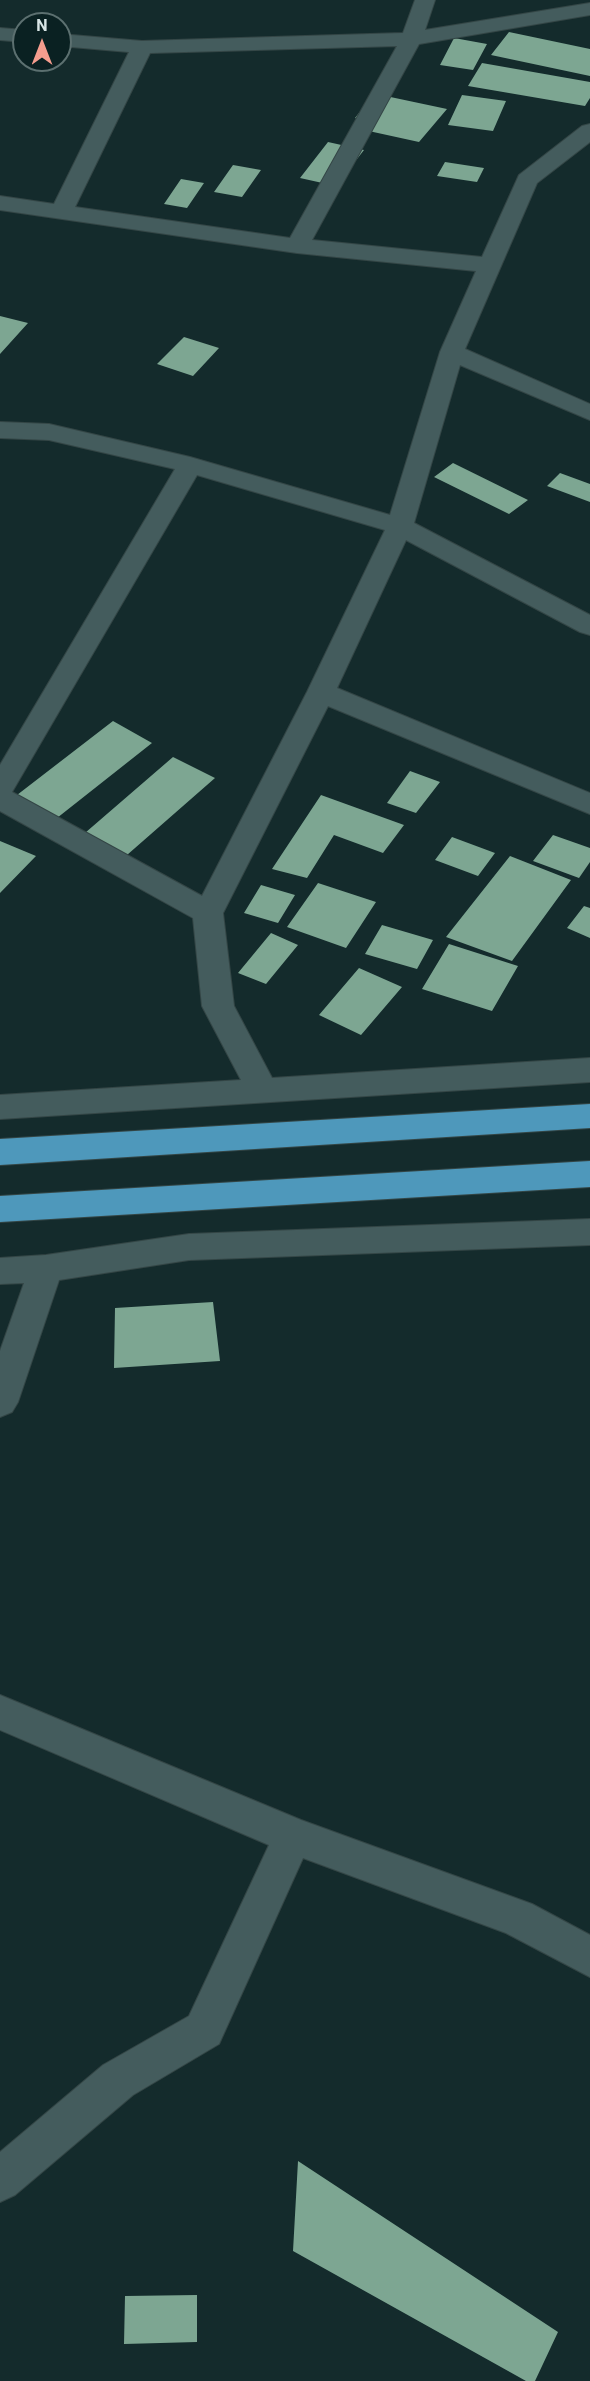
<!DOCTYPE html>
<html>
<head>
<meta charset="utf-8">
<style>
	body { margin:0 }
	#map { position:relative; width:590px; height:2381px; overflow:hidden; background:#142b2c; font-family:Roboto,sans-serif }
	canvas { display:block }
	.north { position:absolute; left:12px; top:12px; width:60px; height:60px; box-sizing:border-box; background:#0a2122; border:2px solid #5c7070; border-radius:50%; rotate:0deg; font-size:16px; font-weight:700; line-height:24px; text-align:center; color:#d8e6e6 }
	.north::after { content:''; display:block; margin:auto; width:21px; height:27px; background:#f59d8e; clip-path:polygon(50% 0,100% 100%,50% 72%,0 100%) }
</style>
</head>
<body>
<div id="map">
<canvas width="590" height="2381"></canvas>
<div class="north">N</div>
</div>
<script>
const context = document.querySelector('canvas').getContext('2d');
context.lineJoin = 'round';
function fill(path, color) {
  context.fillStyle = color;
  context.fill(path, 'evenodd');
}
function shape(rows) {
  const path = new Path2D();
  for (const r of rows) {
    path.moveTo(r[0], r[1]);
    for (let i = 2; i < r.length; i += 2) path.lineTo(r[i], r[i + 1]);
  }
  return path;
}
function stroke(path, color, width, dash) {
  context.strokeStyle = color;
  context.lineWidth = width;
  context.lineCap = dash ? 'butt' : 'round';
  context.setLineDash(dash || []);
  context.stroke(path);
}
const building = shape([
	[509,32,590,49,590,76,491,55],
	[454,38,487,44,473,70,440,65],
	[482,63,590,82,590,98,585,106,468,86],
	[381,95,447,109,419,142,355,128,362,120,355,118,366,104],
	[462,95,506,101,493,131,448,125],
	[328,142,364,150,336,186,300,178],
	[445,162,484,168,477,182,437,176],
	[233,165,261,170,242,197,214,192],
	[181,179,204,183,187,208,164,204],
	[0,316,28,323,0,354],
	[184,337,219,348,193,376,157,364],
	[453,463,528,500,509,514,434,477],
	[560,473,590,484,590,502,547,486],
	[113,721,152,743,57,818,17,795],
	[173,757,215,778,119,862,78,839],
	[410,771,440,782,416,813,387,803],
	[321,795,404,825,383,853,334,835,307,878,272,869],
	[553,835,590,848,590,862,579,878,533,861],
	[452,837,495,853,478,876,435,860],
	[0,841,36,856,0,893],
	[510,856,571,880,512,961,446,937],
	[318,883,376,902,346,948,287,927],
	[261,885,295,895,278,923,244,913],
	[584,906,590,908,590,938,567,928],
	[382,925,433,940,417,969,365,954],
	[271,933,298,945,266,984,238,973],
	[449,944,518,966,492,1011,422,989],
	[359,968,402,987,361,1035,319,1015],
	[213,1302,220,1361,114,1368,115,1308],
	[298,2161,558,2332,535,2381,526,2381,293,2251],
	[197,2295,197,2342,124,2344,125,2296]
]);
const street = shape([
	[415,0,435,0,425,30,590,3,590,15,419,44,312,240,482,257,519,175,582,126,590,124,590,142,537,183,465,349,590,404,590,420,460,365,414,523,590,615,590,635,580,632,406,540,337,688,590,793,590,814,328,706,223,913,234,1006,272,1078,590,1058,590,1082,0,1119,0,1095,241,1080,202,1006,193,918,0,811,0,765,175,469,49,440,0,438,0,422,49,424,190,457,390,515,440,352,476,271,297,253,0,210,0,196,54,204,129,52,60,46,60,34,142,41,403,33,415,0],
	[397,46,290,238,75,207,150,53,397,46],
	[197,475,385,530,307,692,202,896,12,792,197,475],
	[0,28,24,30,24,42,0,40,0,28],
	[590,1219,590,1245,189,1260,59,1280,18,1402,12,1412,0,1417,0,1351,24,1283,0,1284,0,1258,46,1255,189,1234,590,1219],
	[0,1695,301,1820,532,1904,590,1935,590,1977,506,1933,303,1858,219,2044,133,2095,15,2195,0,2202,0,2152,103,2065,189,2016,269,1845,0,1730,0,1695]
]);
const highway = shape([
	[590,1104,590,1128,0,1165,0,1139,590,1104],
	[590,1161,590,1187,0,1222,0,1196,590,1161]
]);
fill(building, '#7da692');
stroke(street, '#344646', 2);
stroke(highway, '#344646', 2);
fill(street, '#445c5d');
fill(highway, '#4e98bb');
</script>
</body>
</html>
